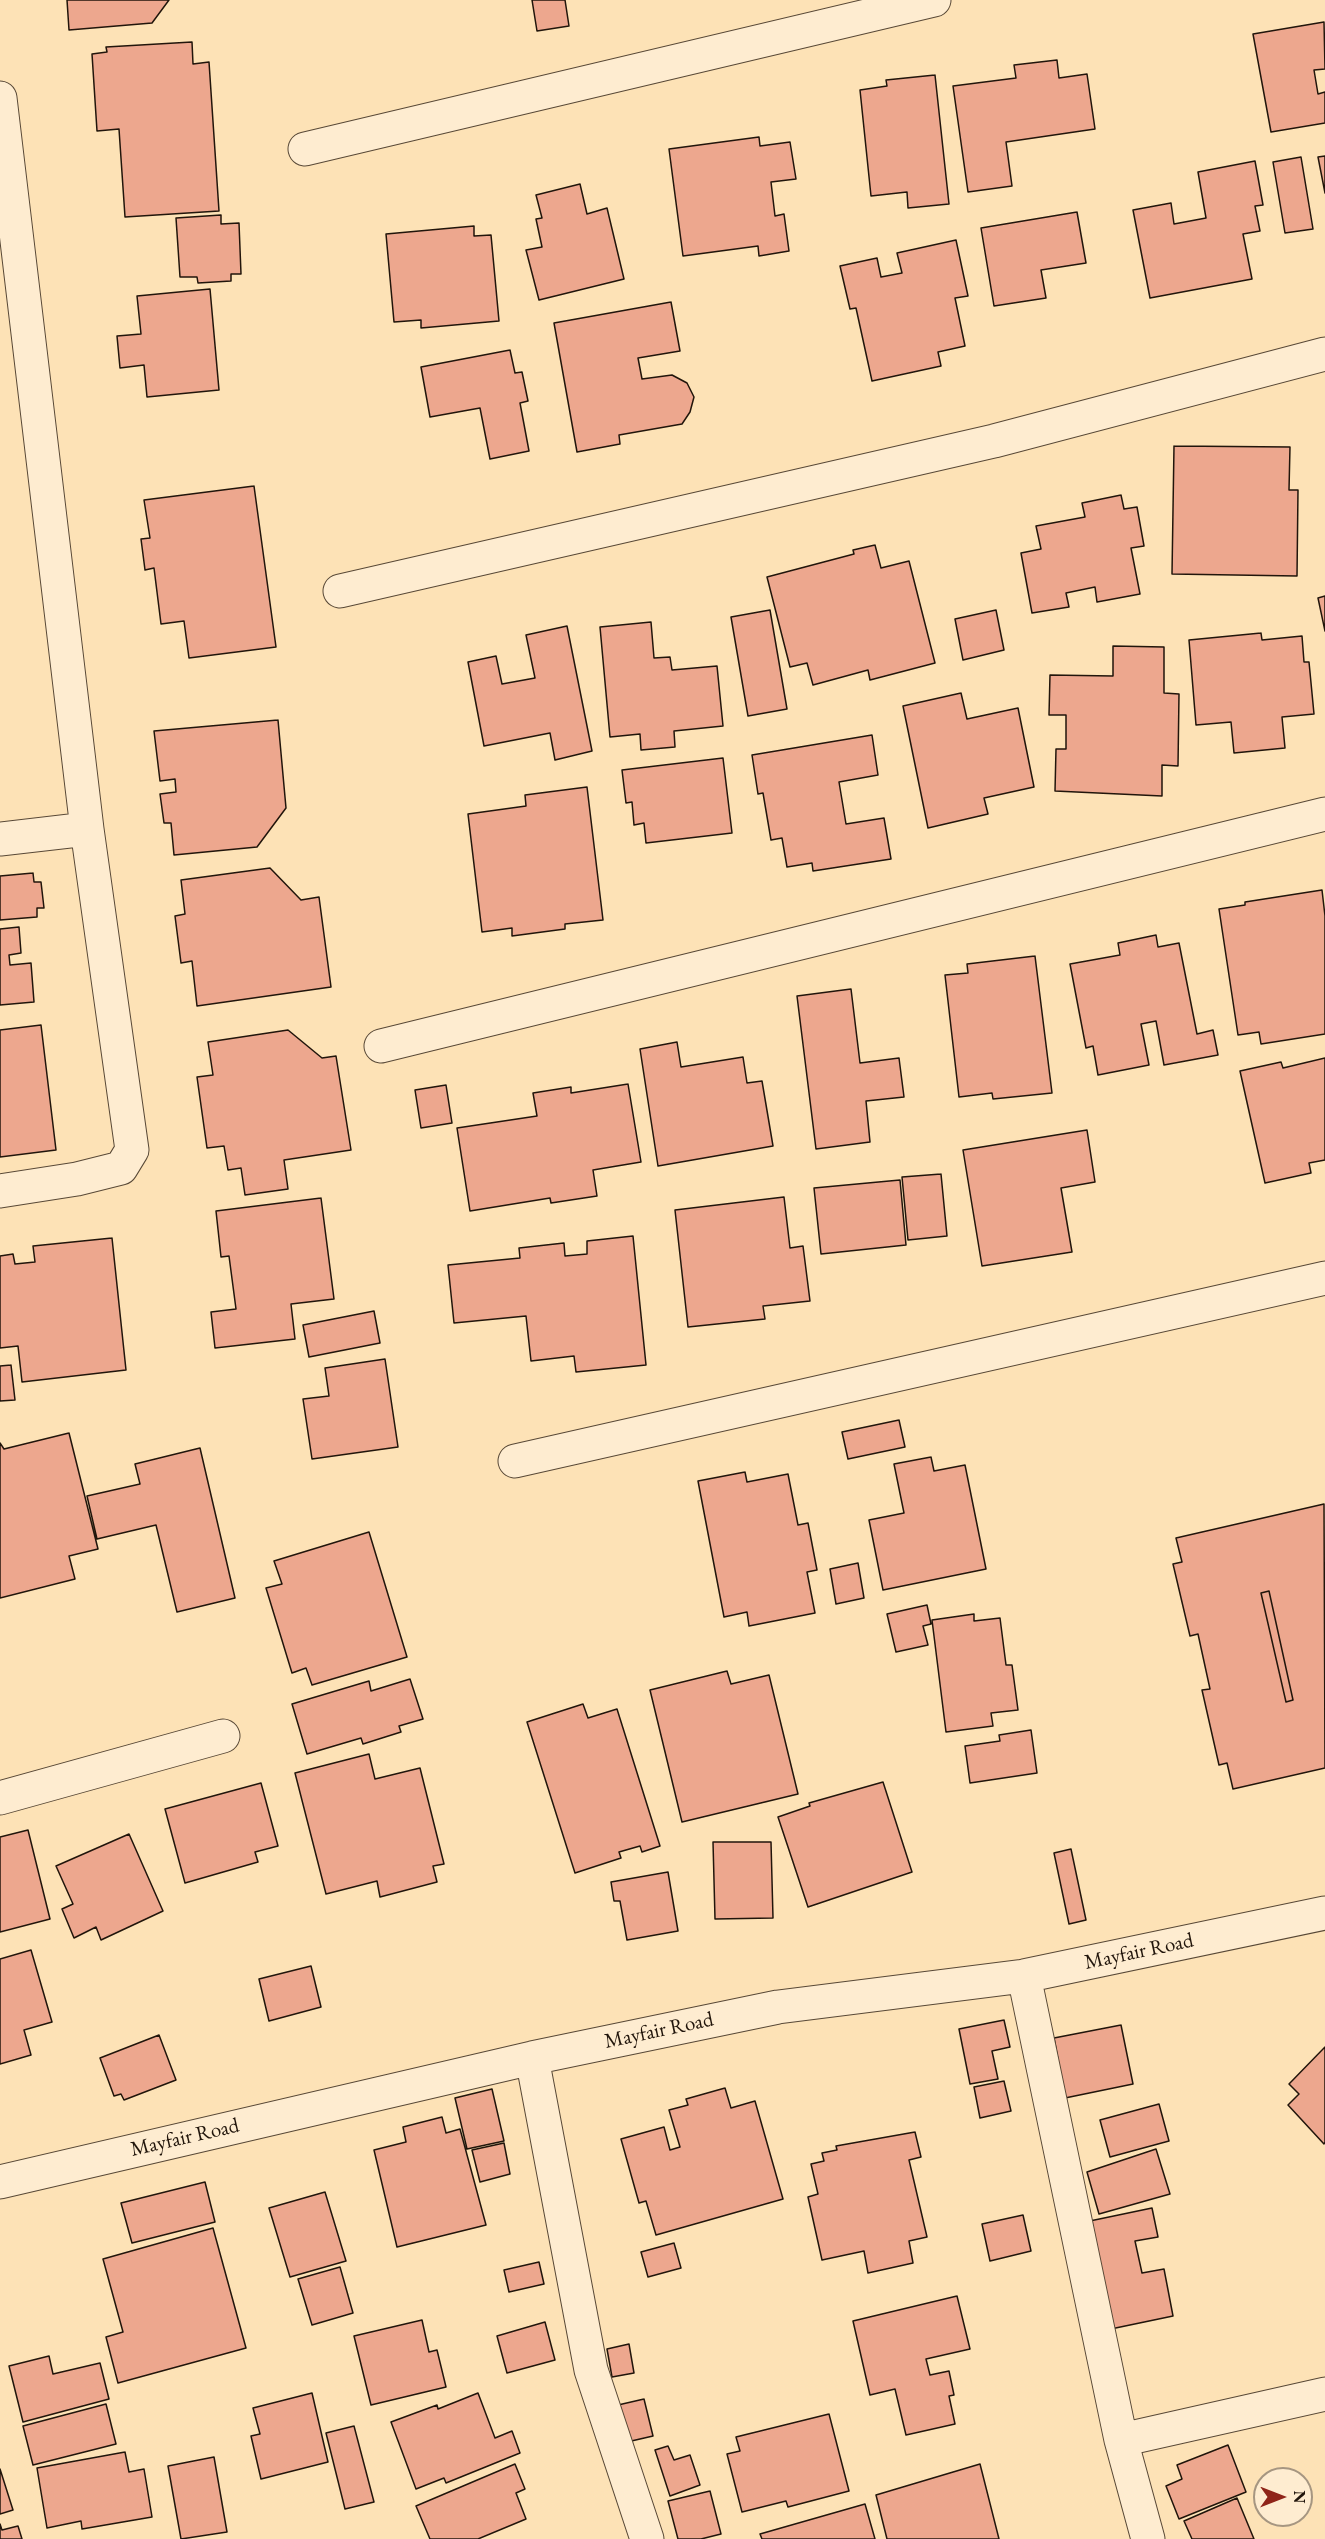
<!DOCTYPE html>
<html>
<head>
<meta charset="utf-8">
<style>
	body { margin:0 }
	#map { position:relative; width:1325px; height:2539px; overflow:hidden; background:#fde2b6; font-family:"EB Garamond",serif }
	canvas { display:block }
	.north { position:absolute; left:1253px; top:2467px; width:60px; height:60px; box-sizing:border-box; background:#feecd0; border:2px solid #a69681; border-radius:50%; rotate:90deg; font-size:16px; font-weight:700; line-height:24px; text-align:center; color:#21150b }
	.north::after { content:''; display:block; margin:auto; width:21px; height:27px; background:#8f2418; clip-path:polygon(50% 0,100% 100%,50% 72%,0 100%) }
</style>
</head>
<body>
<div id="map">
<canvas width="1325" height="2539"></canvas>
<div class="north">N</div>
</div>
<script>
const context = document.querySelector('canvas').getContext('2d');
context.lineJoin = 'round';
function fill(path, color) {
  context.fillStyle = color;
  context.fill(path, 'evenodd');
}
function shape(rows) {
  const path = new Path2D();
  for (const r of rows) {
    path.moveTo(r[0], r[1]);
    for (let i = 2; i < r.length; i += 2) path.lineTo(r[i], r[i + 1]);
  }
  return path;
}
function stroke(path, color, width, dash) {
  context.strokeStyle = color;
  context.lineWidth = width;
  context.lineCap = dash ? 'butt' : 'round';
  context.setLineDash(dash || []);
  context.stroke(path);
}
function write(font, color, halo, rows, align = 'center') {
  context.font = font + ' "EB Garamond",serif';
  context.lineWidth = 5;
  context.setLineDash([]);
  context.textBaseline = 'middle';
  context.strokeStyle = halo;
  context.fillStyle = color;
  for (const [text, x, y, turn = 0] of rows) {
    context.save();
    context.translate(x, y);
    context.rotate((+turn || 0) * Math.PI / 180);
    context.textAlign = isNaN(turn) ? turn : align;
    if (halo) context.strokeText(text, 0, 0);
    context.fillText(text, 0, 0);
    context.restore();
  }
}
const building = shape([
	[67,0,169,0,152,23,69,30,67,0],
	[532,0,565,0,569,26,537,31,532,0],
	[1324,22,1325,69,1314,70,1318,94,1325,92,1325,123,1271,132,1253,34,1324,22],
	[192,42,193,64,209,62,219,211,125,217,119,129,97,131,92,54,107,52,106,47,192,42],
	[1057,60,1059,78,1087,74,1095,129,1006,142,1012,186,968,192,953,86,1016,78,1014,65,1057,60],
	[935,75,949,204,908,208,907,192,871,196,860,90,887,86,886,80,935,75],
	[759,137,760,146,790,142,796,179,771,182,775,216,784,214,789,251,759,256,758,246,683,256,669,149,759,137],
	[1325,156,1325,193,1318,157,1325,156],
	[1301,157,1313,229,1285,233,1273,162,1301,157],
	[1255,161,1263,205,1255,206,1260,231,1243,234,1252,279,1150,298,1133,210,1171,203,1174,224,1206,218,1198,172,1255,161],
	[580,184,587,214,607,208,624,279,539,300,526,250,542,247,536,219,542,218,536,195,580,184],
	[1077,212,1086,263,1041,270,1046,298,994,306,981,228,1077,212],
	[221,215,221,224,239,223,241,274,231,274,231,281,198,283,197,277,180,277,176,218,221,215],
	[474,226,474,236,491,235,499,321,421,328,421,320,394,322,386,234,474,226],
	[956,240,968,296,955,298,965,346,938,352,941,366,872,381,856,308,850,309,840,266,877,258,881,277,902,273,897,253,956,240],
	[210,289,219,390,147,397,144,365,120,368,117,336,141,334,137,296,210,289],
	[671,302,680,351,638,358,642,379,672,375,687,383,694,397,690,412,682,424,619,435,620,444,577,452,554,323,671,302],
	[510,350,515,373,522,372,528,401,520,403,529,451,490,459,480,408,430,417,421,367,510,350],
	[1174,446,1290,447,1289,490,1298,490,1297,576,1172,574,1174,446],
	[254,486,276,647,189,658,184,621,161,624,154,568,145,570,141,539,150,538,144,500,254,486],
	[1121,495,1124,509,1137,507,1144,546,1131,548,1140,594,1097,602,1095,587,1066,593,1069,607,1032,613,1021,553,1041,549,1036,526,1085,517,1082,503,1121,495],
	[875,545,881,568,909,561,935,663,870,680,868,670,813,685,807,663,790,667,767,577,854,554,853,550,875,545],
	[1325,596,1325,631,1318,598,1325,596],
	[770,610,787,709,748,716,731,617,770,610],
	[996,610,1004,650,963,660,955,619,996,610],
	[651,622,654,658,670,657,672,670,717,666,723,726,674,731,675,747,641,750,640,734,610,737,600,627,651,622],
	[567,626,592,751,555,760,550,733,484,746,468,662,496,656,502,684,535,678,526,635,567,626],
	[1261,633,1262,640,1302,636,1304,662,1309,662,1314,714,1282,717,1285,748,1234,753,1231,722,1196,725,1189,640,1261,633],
	[1113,646,1164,647,1164,693,1179,694,1178,766,1162,765,1162,796,1055,791,1056,749,1066,749,1066,715,1049,715,1050,675,1113,676,1113,646],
	[961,693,967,719,1018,708,1034,787,984,798,988,814,928,828,903,706,961,693],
	[278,720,286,808,257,847,174,855,171,823,164,823,160,794,176,792,175,779,160,781,154,731,278,720],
	[872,735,878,775,839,782,846,824,884,818,891,859,813,871,812,863,787,867,782,838,771,840,763,793,758,794,752,755,872,735],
	[723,758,732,833,646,843,644,823,634,825,632,802,626,803,622,770,723,758],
	[587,787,603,920,565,924,565,929,512,936,512,928,482,932,468,814,526,806,525,795,587,787],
	[270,868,301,900,319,897,331,987,197,1006,192,961,181,963,175,916,185,914,181,880,270,868],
	[33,873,34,882,41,882,44,908,37,908,37,917,0,920,0,876,33,873],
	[1322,890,1325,916,1325,1034,1261,1044,1259,1032,1238,1035,1219,909,1245,905,1245,902,1322,890],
	[19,927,21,953,9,955,10,965,31,963,34,1002,0,1005,0,929,19,927],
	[1156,935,1158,947,1179,943,1197,1034,1213,1030,1218,1055,1164,1065,1156,1021,1141,1024,1149,1065,1098,1075,1093,1046,1086,1048,1070,964,1120,955,1118,943,1156,935],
	[1035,956,1052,1093,993,1099,992,1093,959,1097,945,975,968,973,967,964,1035,956],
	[851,989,860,1063,899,1058,904,1097,866,1101,870,1142,816,1149,797,996,851,989],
	[41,1025,56,1150,0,1157,0,1030,41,1025],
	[288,1030,322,1058,336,1056,351,1150,284,1160,288,1189,245,1195,241,1168,228,1170,224,1146,207,1148,197,1077,213,1075,208,1042,288,1030],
	[677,1042,681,1067,743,1057,747,1083,762,1081,773,1146,658,1166,640,1049,677,1042],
	[1325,1058,1325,1160,1309,1163,1311,1173,1265,1183,1240,1071,1281,1062,1283,1068,1325,1058],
	[628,1084,641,1162,593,1170,597,1196,551,1203,550,1198,470,1211,457,1128,537,1116,533,1093,571,1087,571,1093,628,1084],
	[446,1085,452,1123,421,1128,415,1090,446,1085],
	[1087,1130,1095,1182,1061,1188,1072,1252,982,1266,963,1150,1087,1130],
	[941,1174,947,1236,908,1240,902,1177,941,1174],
	[900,1180,906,1245,821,1254,814,1188,900,1180],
	[784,1197,790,1248,803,1246,810,1301,763,1306,765,1319,688,1327,675,1210,784,1197],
	[321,1198,334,1299,291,1304,295,1339,215,1348,211,1312,236,1309,229,1256,221,1257,216,1211,321,1198],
	[633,1236,646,1365,576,1372,574,1356,531,1361,526,1316,454,1323,448,1265,520,1258,519,1248,564,1243,565,1256,587,1254,587,1241,633,1236],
	[112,1238,126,1370,22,1382,18,1346,0,1348,0,1256,13,1254,15,1264,35,1262,33,1246,112,1238],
	[374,1311,380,1343,309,1357,303,1325,374,1311],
	[385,1359,398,1447,312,1459,303,1399,329,1396,325,1368,385,1359],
	[11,1365,15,1400,0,1401,0,1366,11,1365],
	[899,1420,905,1447,848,1459,842,1432,899,1420],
	[69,1433,98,1549,69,1556,75,1579,0,1598,0,1443,4,1449,69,1433],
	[200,1448,235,1598,177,1612,156,1525,97,1539,87,1496,140,1484,135,1464,200,1448],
	[931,1457,934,1471,965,1465,986,1569,883,1590,869,1520,904,1513,894,1464,931,1457],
	[745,1472,747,1482,788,1474,798,1525,808,1523,817,1570,807,1572,815,1613,749,1626,747,1612,724,1617,698,1481,745,1472],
	[1324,1504,1325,1768,1233,1789,1227,1763,1219,1765,1202,1690,1210,1689,1198,1634,1190,1636,1173,1564,1182,1562,1176,1538,1324,1504],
	[1269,1591,1293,1700,1286,1702,1261,1593,1269,1591],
	[369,1532,407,1657,312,1685,306,1668,292,1673,266,1588,282,1584,274,1561,369,1532],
	[858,1563,864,1598,836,1604,830,1569,858,1563],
	[1269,1591,1293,1700,1286,1702,1261,1593,1269,1591],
	[927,1605,931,1624,923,1626,928,1645,896,1652,887,1614,927,1605],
	[974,1614,974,1621,1000,1618,1006,1665,1012,1665,1018,1710,991,1713,993,1726,946,1732,932,1620,974,1614],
	[727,1671,731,1684,769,1675,798,1794,682,1822,650,1690,727,1671],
	[410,1679,423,1719,399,1726,401,1732,363,1744,361,1738,307,1754,292,1704,369,1681,371,1691,410,1679],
	[583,1704,588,1718,617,1709,660,1846,642,1852,640,1846,619,1852,621,1858,575,1873,527,1722,583,1704],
	[1031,1730,1037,1773,970,1783,965,1746,1000,1741,999,1735,1031,1730],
	[369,1754,375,1779,420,1768,444,1864,433,1866,437,1882,380,1897,377,1881,326,1894,295,1773,369,1754],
	[883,1782,912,1872,808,1907,778,1817,810,1806,809,1803,883,1782],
	[261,1783,278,1846,255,1852,258,1862,185,1883,165,1809,261,1783],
	[28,1830,50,1919,0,1932,0,1837,28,1830],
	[129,1834,163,1911,101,1940,96,1927,74,1938,62,1909,73,1904,56,1866,129,1834],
	[713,1842,771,1842,773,1918,715,1919,713,1842],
	[1071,1849,1086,1920,1069,1924,1054,1853,1071,1849],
	[668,1872,678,1931,627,1940,620,1901,614,1901,611,1882,668,1872],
	[31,1950,52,2022,24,2030,31,2055,0,2064,0,1959,31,1950],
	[311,1966,321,2007,269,2021,259,1979,311,1966],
	[1004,2020,1010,2047,992,2051,998,2079,970,2084,959,2029,1004,2020],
	[1121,2025,1133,2084,1065,2098,1054,2038,1121,2025],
	[159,2035,176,2080,124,2100,121,2094,114,2096,100,2058,159,2035],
	[1325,2047,1325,2142,1324,2144,1288,2105,1299,2094,1289,2084,1325,2047],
	[1004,2081,1011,2111,980,2118,974,2087,1004,2081],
	[725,2088,731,2108,755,2101,783,2199,656,2235,646,2201,639,2203,621,2139,664,2127,670,2150,680,2147,669,2110,688,2105,686,2099,725,2088],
	[492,2089,504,2141,467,2149,455,2098,492,2089],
	[1159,2104,1169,2141,1110,2157,1100,2120,1159,2104],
	[442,2117,446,2133,460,2129,486,2225,397,2247,374,2150,406,2142,403,2127,442,2117],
	[915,2132,921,2157,909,2160,927,2237,909,2241,913,2263,868,2273,864,2251,822,2260,808,2197,818,2194,811,2164,824,2161,822,2153,837,2150,836,2146,915,2132],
	[504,2143,510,2174,480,2182,472,2150,504,2143],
	[1156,2149,1170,2194,1099,2214,1087,2172,1156,2149],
	[205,2182,215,2222,132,2243,121,2203,205,2182],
	[325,2192,346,2261,290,2277,269,2208,325,2192],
	[1152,2208,1158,2237,1135,2241,1142,2273,1164,2269,1173,2316,1106,2330,1085,2222,1152,2208],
	[1023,2215,1031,2251,990,2261,982,2224,1023,2215],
	[213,2228,246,2348,118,2383,106,2337,123,2332,103,2259,213,2228],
	[674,2243,681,2268,648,2277,641,2252,674,2243],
	[539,2262,544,2284,509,2292,504,2270,539,2262],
	[340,2267,353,2313,312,2325,298,2279,340,2267],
	[957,2296,970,2349,926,2359,930,2375,949,2371,954,2395,949,2396,955,2424,906,2435,895,2389,870,2395,853,2321,957,2296],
	[422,2320,429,2352,437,2350,446,2387,371,2405,354,2336,422,2320],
	[545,2322,555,2360,507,2373,497,2336,545,2322],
	[629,2344,634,2373,612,2377,607,2349,629,2344],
	[49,2356,53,2374,100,2363,109,2399,23,2422,9,2366,49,2356],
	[312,2393,328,2462,261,2479,251,2436,260,2434,253,2408,312,2393],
	[478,2393,495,2438,512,2431,520,2453,446,2483,444,2478,416,2489,391,2422,437,2405,438,2409,478,2393],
	[644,2399,653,2436,627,2442,618,2405,644,2399],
	[106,2404,116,2444,33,2465,23,2426,106,2404],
	[829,2414,849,2491,788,2507,786,2501,742,2512,727,2454,740,2451,736,2437,829,2414],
	[354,2426,374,2502,345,2509,326,2433,354,2426],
	[1228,2445,1246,2492,1179,2519,1166,2486,1182,2479,1177,2465,1228,2445],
	[668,2446,674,2460,690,2455,700,2485,670,2496,655,2450,668,2446],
	[125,2452,129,2472,144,2469,152,2517,82,2529,81,2521,47,2528,37,2468,125,2452],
	[214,2457,227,2532,181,2539,168,2466,214,2457],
	[515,2464,525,2489,516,2493,526,2519,478,2539,430,2539,416,2506,515,2464],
	[980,2464,999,2539,887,2539,876,2495,980,2464],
	[0,2469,13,2510,0,2514,0,2469],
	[710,2491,721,2534,701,2539,678,2539,668,2501,710,2491],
	[1237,2498,1254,2539,1192,2539,1184,2521,1237,2498],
	[865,2504,875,2539,762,2539,760,2534,865,2504],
	[0,2524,2,2530,18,2526,22,2539,0,2539,0,2524]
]);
const street = shape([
	[0,98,87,829,132,1150,121,1168,77,1179,0,1191],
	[305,149,934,0],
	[340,591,994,441,1325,354],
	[0,839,87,829],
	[381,1046,1325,814],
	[515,1461,1325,1278],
	[0,1798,223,1736],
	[1024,1976,1121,2440,1148,2539],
	[532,2058,591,2370,647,2539],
	[0,2182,532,2058,778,2007,1024,1976,1325,1913],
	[1121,2440,1325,2394]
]);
const streetNames = [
	["Mayfair Road",1139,1952,-12],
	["Mayfair Road",659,2031,-12],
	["Mayfair Road",185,2138,-13]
];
fill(building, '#eda78e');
stroke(building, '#21150b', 1.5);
stroke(street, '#584836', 35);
stroke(street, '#feecd0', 33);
write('21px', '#21150b', '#feecd0', streetNames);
</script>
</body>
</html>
